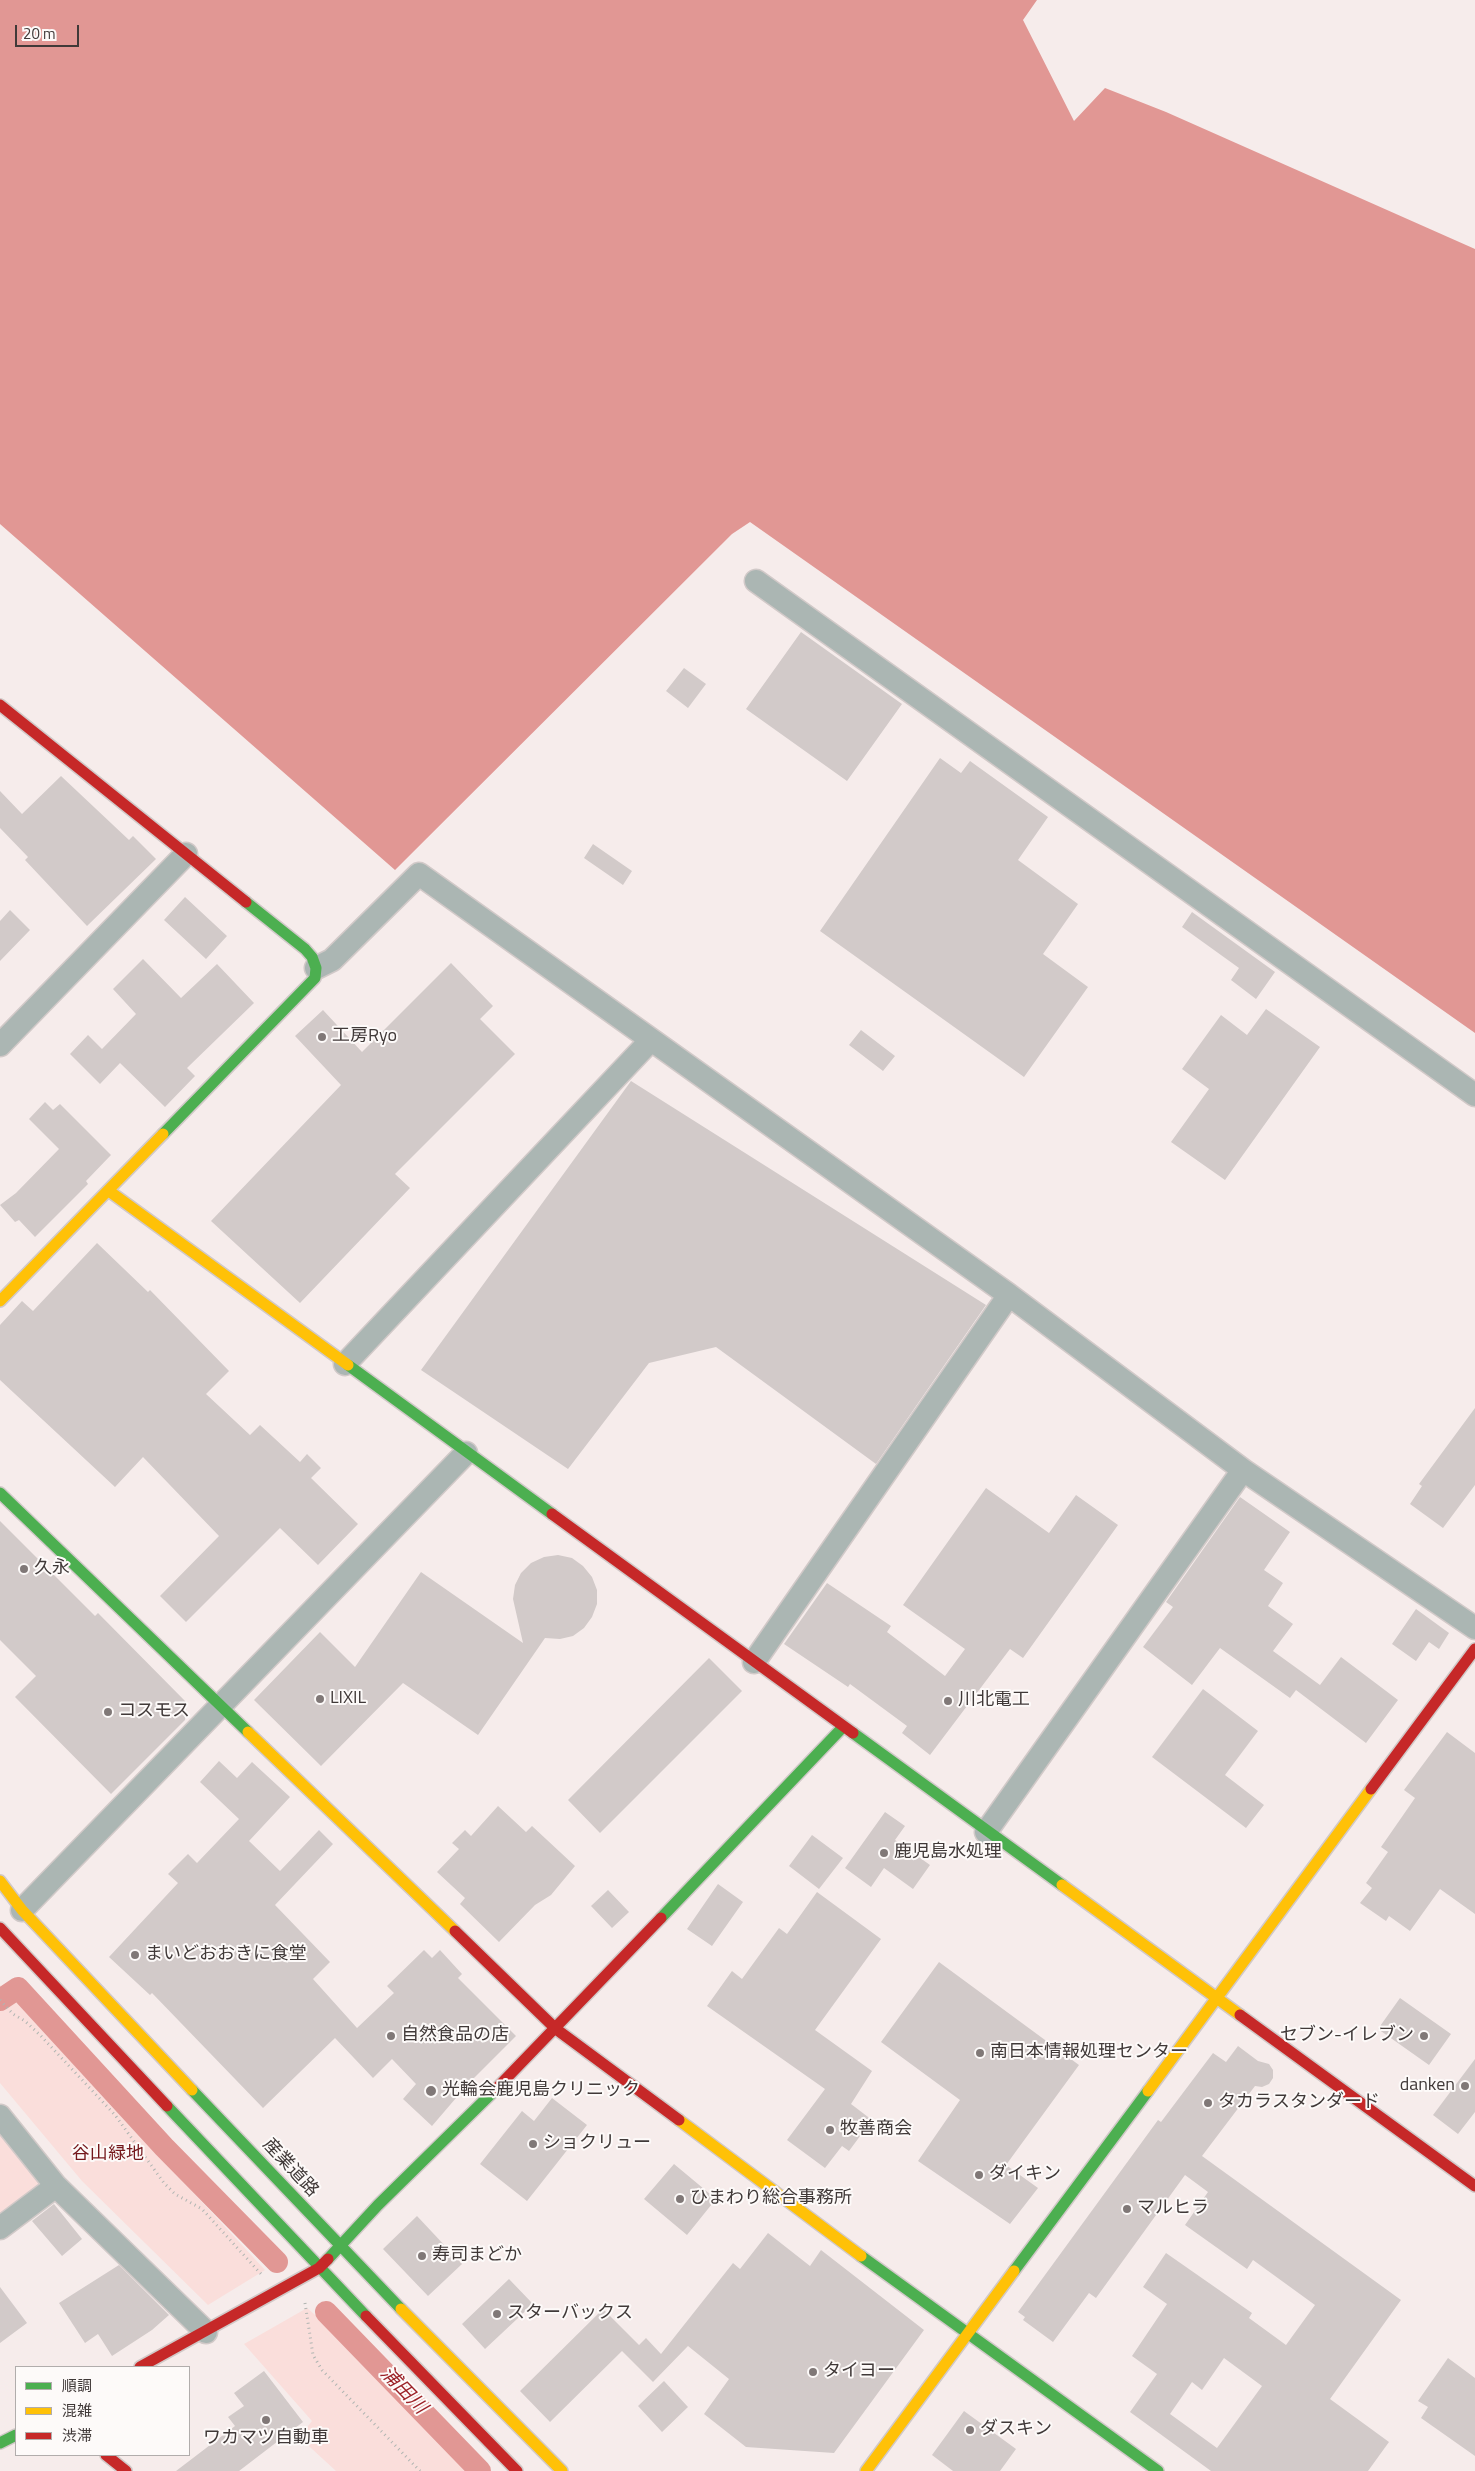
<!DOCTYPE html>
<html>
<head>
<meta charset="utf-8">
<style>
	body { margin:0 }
	#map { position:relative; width:1475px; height:2471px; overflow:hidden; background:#f6eceb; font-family:"Titillium Web","Noto Sans JP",sans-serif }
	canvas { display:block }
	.legend { position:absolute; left:15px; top:2366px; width:175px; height:90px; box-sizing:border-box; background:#fdfaf9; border:1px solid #b1adac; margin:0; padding:6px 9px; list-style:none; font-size:15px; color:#403938 }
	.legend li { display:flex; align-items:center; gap:10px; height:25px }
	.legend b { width:25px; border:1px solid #b1adac }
	.scale { position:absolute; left:15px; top:25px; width:64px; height:22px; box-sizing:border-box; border:2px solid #403938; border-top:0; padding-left:6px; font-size:15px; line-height:18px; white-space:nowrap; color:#403938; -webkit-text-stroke:4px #fdfaf9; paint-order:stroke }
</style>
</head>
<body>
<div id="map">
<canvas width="1475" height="2471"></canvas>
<ul class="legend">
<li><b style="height:6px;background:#4caf50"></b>順調</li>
<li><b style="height:6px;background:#ffc107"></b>混雑</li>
<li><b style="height:6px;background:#c62828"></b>渋滞</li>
</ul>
<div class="scale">20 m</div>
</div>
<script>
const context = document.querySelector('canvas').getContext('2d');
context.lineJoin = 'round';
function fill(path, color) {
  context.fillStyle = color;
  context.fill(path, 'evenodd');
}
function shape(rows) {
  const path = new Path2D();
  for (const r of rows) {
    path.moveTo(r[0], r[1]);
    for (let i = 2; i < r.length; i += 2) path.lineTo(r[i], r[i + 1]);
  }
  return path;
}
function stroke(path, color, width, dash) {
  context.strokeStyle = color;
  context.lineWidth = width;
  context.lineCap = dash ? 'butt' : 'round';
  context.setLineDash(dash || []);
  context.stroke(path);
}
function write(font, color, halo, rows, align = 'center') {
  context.font = font + ' "Titillium Web","Noto Sans JP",sans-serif';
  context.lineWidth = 4;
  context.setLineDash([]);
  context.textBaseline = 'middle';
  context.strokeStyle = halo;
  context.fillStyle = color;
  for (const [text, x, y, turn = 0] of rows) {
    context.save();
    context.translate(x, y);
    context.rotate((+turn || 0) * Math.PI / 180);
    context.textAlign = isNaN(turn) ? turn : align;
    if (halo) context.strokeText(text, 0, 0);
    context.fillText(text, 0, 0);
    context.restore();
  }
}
const green = shape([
	[0,1985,242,2245,265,2270,208,2305,82,2181,0,2083],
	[0,2133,42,2184,0,2216],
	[307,2308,328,2326,465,2471,336,2471,299,2437,312,2421,244,2344]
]);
const water = shape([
	[0,0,1037,0,1023,20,1074,121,1105,88,1166,112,1475,249,1475,1033,750,522,732,534,395,870,0,524]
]);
const canal = shape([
	[0,2000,18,1988,164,2147,277,2262],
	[326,2312,480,2471]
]);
const building = shape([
	[801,632,902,704,847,781,746,709],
	[684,668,706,684,688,708,666,691],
	[940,758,961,773,970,761,1048,817,1018,860,1078,904,1043,954,1088,987,1024,1077,820,931],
	[61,776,129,840,133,836,156,859,87,926,25,860,28,857,0,828,0,791,22,814],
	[593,844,632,871,623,885,584,858],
	[185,897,227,936,206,959,164,920],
	[10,910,30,930,0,961,0,921],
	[1192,912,1275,972,1256,999,1231,980,1239,968,1182,927],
	[143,959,181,998,217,964,254,1003,187,1068,195,1076,165,1107,120,1063,100,1084,70,1054,88,1035,102,1049,136,1014,113,989],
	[451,963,493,1006,480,1019,515,1054,395,1174,410,1188,300,1303,211,1221,341,1085,295,1036,323,1010,362,1052],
	[1266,1009,1320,1047,1225,1180,1171,1142,1209,1089,1182,1069,1221,1015,1247,1035],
	[861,1030,895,1056,883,1071,849,1045],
	[631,1081,986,1305,876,1464,716,1347,649,1363,568,1469,421,1370],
	[45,1102,53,1110,60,1104,111,1155,86,1181,88,1184,35,1237,19,1220,15,1222,0,1205,16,1193,59,1149,29,1119],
	[97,1243,148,1292,150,1290,229,1371,206,1394,250,1435,260,1425,300,1462,307,1454,321,1468,311,1478,358,1524,318,1565,280,1528,186,1622,160,1596,219,1536,143,1457,115,1487,0,1380,0,1325,22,1301,33,1311],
	[1475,1408,1475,1485,1443,1528,1410,1504,1422,1486,1419,1484],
	[986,1488,1049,1533,1076,1495,1118,1525,1023,1658,1010,1649,930,1755,902,1733,907,1726,850,1684,848,1687,784,1644,827,1583,891,1626,887,1632,945,1676,965,1649,903,1605],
	[1240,1497,1290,1532,1264,1570,1283,1583,1268,1606,1293,1624,1273,1651,1320,1685,1341,1657,1398,1700,1366,1743,1296,1690,1290,1698,1220,1648,1192,1685,1143,1647,1173,1607,1166,1602],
	[0,1521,95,1616,98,1613,187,1703,185,1720,111,1794,15,1697,36,1676,0,1640],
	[558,1555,572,1558,583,1566,592,1577,597,1590,597,1604,592,1617,584,1628,573,1636,560,1639,545,1638,478,1735,403,1683,321,1766,254,1700,320,1632,355,1667,421,1572,523,1643,513,1599,515,1585,521,1573,531,1563,544,1557],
	[1416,1609,1449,1633,1439,1649,1429,1642,1416,1661,1392,1644],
	[709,1658,742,1691,600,1833,568,1800],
	[1203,1689,1258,1731,1225,1775,1264,1805,1246,1828,1152,1757],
	[1447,1732,1475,1753,1475,1914,1440,1889,1410,1931,1389,1916,1386,1921,1360,1903,1372,1888,1366,1883,1388,1852,1381,1847,1415,1798,1404,1790],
	[219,1761,237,1778,252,1762,290,1797,249,1841,280,1871,319,1830,333,1844,275,1905,330,1962,313,1979,357,2028,394,1993,387,1986,424,1950,432,1958,440,1950,462,1974,458,1978,516,2036,468,2084,432,2126,403,2099,416,2084,392,2059,373,2078,335,2038,263,2108,152,1993,150,1995,109,1957,178,1883,168,1874,188,1854,197,1863,239,1819,200,1782],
	[498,1806,526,1832,532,1826,575,1866,551,1895,535,1905,499,1942,460,1904,465,1898,437,1872,459,1849,452,1843,465,1830,471,1836],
	[885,1812,905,1826,895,1840,930,1865,913,1889,884,1868,871,1887,845,1868],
	[812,1835,843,1858,819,1889,789,1866],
	[718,1884,743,1902,712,1946,687,1929],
	[608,1890,629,1912,612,1928,591,1906],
	[817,1892,881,1939,815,2030,872,2071,851,2104,872,2120,849,2151,842,2146,825,2168,787,2140,825,2089,707,2006,732,1971,742,1979,779,1928,787,1934],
	[939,1962,1079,2065,1006,2165,1038,2188,1010,2224,918,2161,960,2100,881,2042],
	[1400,1998,1451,2034,1429,2065,1378,2029],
	[1238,2046,1258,2061,1269,2064,1273,2070,1273,2078,1269,2084,1262,2087,1255,2086,1202,2156,1401,2300,1330,2399,1389,2442,1368,2471,1211,2471,1130,2412,1157,2374,1132,2356,1167,2304,1143,2287,1166,2253,1252,2313,1249,2318,1286,2345,1315,2305,1253,2260,1247,2269,1185,2225,1208,2192,1185,2175,1096,2298,1089,2293,1053,2342,1023,2320,1025,2317,1018,2312,1158,2120,1161,2122,1213,2053,1226,2062],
	[1224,2358,1262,2386,1217,2448,1170,2414,1192,2382,1202,2390],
	[1475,2059,1475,2112,1458,2134,1433,2115],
	[552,2098,587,2125,527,2201,480,2164,522,2111,534,2121],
	[674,2164,716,2199,687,2235,644,2199],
	[54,2204,82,2239,62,2256,32,2221],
	[417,2216,462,2264,428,2296,383,2249],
	[768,2233,810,2266,821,2250,924,2330,834,2453,746,2447,704,2414,729,2379,688,2346,653,2382,622,2351,550,2422,520,2391,603,2309,639,2345,646,2338,661,2354,733,2263,740,2269],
	[119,2265,169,2315,152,2330,112,2356,98,2334,85,2343,59,2303],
	[509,2279,533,2304,485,2349,462,2324],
	[0,2287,27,2323,0,2343],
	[1448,2358,1475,2378,1475,2456,1421,2418,1428,2407,1418,2401],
	[264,2371,303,2422,239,2471,176,2471,235,2426,228,2417,244,2406,234,2393],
	[664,2381,688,2407,662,2432,638,2406],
	[964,2411,1016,2449,1000,2471,953,2471,932,2455]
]);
const path = shape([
	[0,2000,13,2014,25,2021,40,2035,115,2115,164,2183,175,2194,202,2209,261,2274],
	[305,2303,313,2355,322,2370,420,2471]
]);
const street = shape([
	[756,581,1475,1095],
	[316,968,332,960,419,874,1009,1295,1243,1470,1475,1628],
	[0,1045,186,854],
	[345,1364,651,1040],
	[754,1662,1009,1295],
	[986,1832,1243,1470],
	[22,1910,466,1453],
	[0,2116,56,2186,0,2228],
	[56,2186,206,2332]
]);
const fast = shape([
	[163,1134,315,978,316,968,312,957,305,949,246,902],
	[348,1365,552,1514],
	[0,1493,248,1732],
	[853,1733,1062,1885],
	[661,1918,843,1727],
	[192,2090,401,2309],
	[167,2106,366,2316],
	[861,2256,1158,2471],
	[328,2259,378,2205,497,2088],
	[1014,2271,1148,2091],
	[0,2443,16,2435]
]);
const slow = shape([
	[109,1191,348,1365],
	[0,1301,163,1134],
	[248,1732,455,1931],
	[0,1881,22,1910,192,2090],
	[1062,1885,1240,2015],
	[1148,2091,1371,1789],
	[679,2120,861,2256],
	[401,2309,562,2471],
	[866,2471,1014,2271]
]);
const jam = shape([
	[0,705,246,902],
	[552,1514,853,1733],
	[1371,1789,1475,1649],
	[0,1928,167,2106],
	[455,1931,556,2029,679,2120],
	[1240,2015,1475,2186],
	[497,2088,661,1918],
	[366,2316,517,2471],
	[140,2367,319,2268,328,2259],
	[106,2455,126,2471]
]);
const markers = [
	[322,1037,5,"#807877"],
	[24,1569,5,"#807877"],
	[320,1699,5,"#807877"],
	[948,1701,5,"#807877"],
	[108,1712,5,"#807877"],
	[884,1853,5,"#807877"],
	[135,1955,5,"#807877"],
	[391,2036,5,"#807877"],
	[1424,2036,5,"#807877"],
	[980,2053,5,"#807877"],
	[1465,2086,5,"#807877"],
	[431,2091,6,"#807877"],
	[1208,2103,5,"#807877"],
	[830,2130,5,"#807877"],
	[533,2144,5,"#807877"],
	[979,2175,5,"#807877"],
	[680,2199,5,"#807877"],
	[1127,2209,5,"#807877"],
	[422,2256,5,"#807877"],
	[497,2314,5,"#807877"],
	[813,2372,5,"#807877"],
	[266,2420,5,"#807877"],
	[970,2430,5,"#807877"]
];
const poiNames = [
	["工房Ryo",332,1037],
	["久永",34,1569],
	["LIXIL",330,1699],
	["川北電工",958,1701],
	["コスモス",118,1712],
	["鹿児島水処理",894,1853],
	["まいどおおきに食堂",145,1955],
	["自然食品の店",401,2036],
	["セブン-イレブン",1414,2036,"right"],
	["南日本情報処理センター",990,2053],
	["danken",1455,2086,"right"],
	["光輪会鹿児島クリニック",442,2091],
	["タカラスタンダード",1218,2103],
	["牧善商会",840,2130],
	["ショクリュー",543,2144],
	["ダイキン",989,2175],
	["ひまわり総合事務所",690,2199],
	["マルヒラ",1137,2209],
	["寿司まどか",432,2256],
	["スターバックス",507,2314],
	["タイヨー",823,2372],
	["ダスキン",980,2430],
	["ワカマツ自動車",266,2439,"center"]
];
const parkNames = [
	["谷山緑地",108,2155]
];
const streetNames = [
	["産業道路",290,2168,47]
];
const waterNames = [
	["浦田川",403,2391,46]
];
fill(green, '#fadedb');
fill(water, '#e19794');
stroke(canal, '#e19794', 22);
fill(building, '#d2cac9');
stroke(street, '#d1c9c8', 25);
stroke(fast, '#d1c9c8', 14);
stroke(slow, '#d1c9c8', 14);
stroke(jam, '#d1c9c8', 14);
stroke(path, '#b0b5b2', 3, [1, 4]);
stroke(street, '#abb6b3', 22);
stroke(fast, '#4caf50', 11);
stroke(slow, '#ffc107', 11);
stroke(jam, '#c62828', 11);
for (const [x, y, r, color] of markers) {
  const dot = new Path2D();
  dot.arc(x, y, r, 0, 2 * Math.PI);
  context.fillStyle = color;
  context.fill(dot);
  stroke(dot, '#fdfaf9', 2);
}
write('18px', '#403938', '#fdfaf9', poiNames, 'left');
write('18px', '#74171b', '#fdfaf9', parkNames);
write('18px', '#403938', '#fdfaf9', streetNames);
write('italic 19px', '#9c2127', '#fdfaf9', waterNames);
</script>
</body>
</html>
